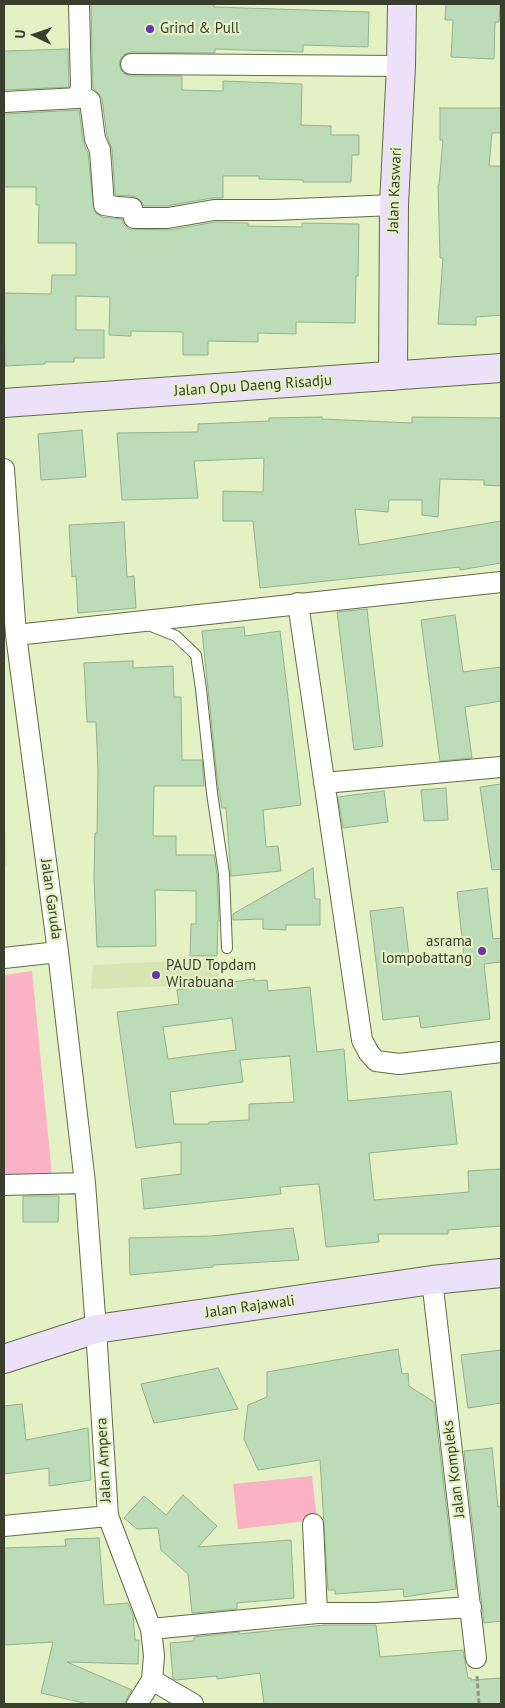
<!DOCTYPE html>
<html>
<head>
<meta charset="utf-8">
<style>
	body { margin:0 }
	#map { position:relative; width:505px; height:1708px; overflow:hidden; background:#e3f1c4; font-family:"PT Sans",sans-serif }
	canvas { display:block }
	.frame { position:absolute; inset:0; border:5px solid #3a3f2d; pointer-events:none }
	.north { position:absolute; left:10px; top:10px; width:50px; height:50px; -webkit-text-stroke:4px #e3f1c4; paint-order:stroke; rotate:273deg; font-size:14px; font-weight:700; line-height:20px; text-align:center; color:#3a3f2d }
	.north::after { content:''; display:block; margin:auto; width:18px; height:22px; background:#3a3f2d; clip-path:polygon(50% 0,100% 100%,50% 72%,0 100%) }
</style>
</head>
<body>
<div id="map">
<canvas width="505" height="1708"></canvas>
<div class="frame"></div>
<div class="north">U</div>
</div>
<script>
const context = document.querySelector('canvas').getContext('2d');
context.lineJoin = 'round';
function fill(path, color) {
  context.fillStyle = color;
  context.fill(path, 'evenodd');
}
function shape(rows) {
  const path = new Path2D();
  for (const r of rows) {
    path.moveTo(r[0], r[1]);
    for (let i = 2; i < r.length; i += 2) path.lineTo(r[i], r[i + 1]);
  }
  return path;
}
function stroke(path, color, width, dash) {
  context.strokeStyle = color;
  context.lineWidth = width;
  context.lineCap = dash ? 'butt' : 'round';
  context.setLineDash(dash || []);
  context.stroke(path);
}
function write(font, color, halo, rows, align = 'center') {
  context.font = font + ' "PT Sans",sans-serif';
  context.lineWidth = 4.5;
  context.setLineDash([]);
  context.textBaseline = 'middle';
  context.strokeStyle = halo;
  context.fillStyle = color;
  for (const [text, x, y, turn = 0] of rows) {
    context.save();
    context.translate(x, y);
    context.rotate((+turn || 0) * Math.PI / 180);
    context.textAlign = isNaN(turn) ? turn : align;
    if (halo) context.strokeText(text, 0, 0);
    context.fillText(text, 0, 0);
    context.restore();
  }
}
const built = shape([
	[4,831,6,832,7,866,4,866],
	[217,959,220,984,91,989,93,965]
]);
const green = shape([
	[32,971,52,1175,4,1178,4,975],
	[312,1476,317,1520,238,1529,233,1484]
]);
const building = shape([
	[91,4,214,4,214,7,369,12,368,47,303,45,303,52,215,49,215,53,131,52,125,54,121,58,119,63,121,70,125,74,130,76,182,76,182,90,223,91,223,81,302,84,301,125,331,126,331,135,359,135,359,155,352,155,351,182,303,182,303,180,259,179,259,176,223,176,223,198,212,198,167,206,144,206,140,200,133,196,115,195,112,149,107,136,102,99,100,95,93,88,91,4],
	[446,4,500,4,499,22,495,22,494,59,451,57,453,20,445,20,446,4],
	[68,49,69,87,4,90,4,51,68,49],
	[440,108,501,108,501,133,492,133,489,166,501,166,501,315,476,317,476,325,438,324,443,258,440,258,438,185,439,185,443,140,440,140,440,108],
	[79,110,83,141,88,153,94,211,102,217,122,219,124,225,129,229,170,230,215,222,248,223,248,226,302,227,302,223,359,224,358,276,356,276,355,323,296,322,296,334,258,333,258,342,208,341,208,355,183,355,183,332,131,331,131,336,109,335,110,297,76,296,76,330,104,330,104,358,74,358,74,362,45,362,45,364,5,366,4,293,51,294,52,275,76,275,76,243,38,243,39,205,36,205,36,187,4,187,4,114,79,110],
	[322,417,322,419,412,423,412,417,501,418,501,486,484,485,484,480,440,479,438,517,422,515,422,500,389,500,388,512,355,509,359,545,501,521,501,563,460,570,460,567,260,588,253,521,223,521,223,491,263,492,264,458,194,461,198,498,122,500,117,433,198,432,198,424,269,421,269,418,322,417],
	[82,430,86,477,41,480,38,434,82,430],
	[124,522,127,577,134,576,136,608,78,613,76,576,72,577,69,525,124,522],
	[367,609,383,746,354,750,337,612,367,609],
	[455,615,463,672,501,667,501,701,465,707,472,758,440,761,421,620,455,615],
	[244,627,245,636,280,631,301,805,263,810,266,847,278,846,281,871,231,876,226,808,222,808,218,786,202,631,244,627],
	[133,661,133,668,173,666,174,697,181,697,182,760,202,760,204,786,154,786,153,835,154,836,176,836,176,855,214,855,217,875,219,921,218,921,217,956,190,956,191,924,196,924,196,891,155,890,156,946,97,947,94,878,95,833,97,833,98,770,96,722,87,722,84,663,133,661],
	[501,784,501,869,492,870,480,787,501,784],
	[446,788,448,820,424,821,421,790,446,788],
	[384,791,388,822,343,828,338,797,384,791],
	[313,868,315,899,320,899,320,925,286,925,286,930,263,929,263,919,233,920,233,914,313,868],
	[487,888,493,939,501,938,501,962,484,964,490,1019,421,1028,419,1016,383,1020,370,911,403,907,410,964,464,956,457,892,487,888],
	[254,979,254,981,267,980,268,991,310,987,317,1052,344,1049,348,1101,451,1091,457,1144,369,1153,374,1200,469,1192,468,1171,501,1169,501,1226,448,1230,448,1234,378,1234,379,1242,326,1247,319,1184,280,1187,281,1194,144,1209,141,1179,181,1174,181,1142,136,1148,117,1012,179,1004,177,990,254,979],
	[232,1018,236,1050,168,1059,163,1027,232,1018],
	[290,1056,294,1102,249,1104,249,1120,209,1122,209,1124,174,1124,170,1092,243,1082,240,1060,290,1056],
	[23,1196,59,1196,58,1222,23,1222,23,1196],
	[293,1228,299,1260,213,1265,213,1267,130,1275,129,1238,211,1236,293,1228],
	[398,1349,402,1374,408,1373,409,1386,434,1402,456,1589,404,1597,403,1589,335,1594,335,1590,328,1590,320,1460,258,1470,244,1439,248,1405,267,1397,267,1372,398,1349],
	[501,1350,501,1403,468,1408,461,1355,501,1350],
	[218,1368,238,1409,154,1423,141,1384,218,1368],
	[22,1404,26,1440,88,1428,91,1480,49,1486,49,1468,4,1474,4,1406,22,1404],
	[492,1448,498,1507,501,1506,501,1621,484,1623,464,1451,492,1448],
	[183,1495,217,1526,198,1547,291,1540,294,1598,237,1603,237,1609,192,1613,188,1574,161,1550,158,1528,137,1529,124,1518,144,1496,166,1515,183,1495],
	[99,1538,104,1605,128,1603,133,1615,135,1640,139,1640,138,1664,67,1662,132,1690,127,1698,125,1704,88,1704,41,1693,53,1642,4,1645,4,1548,66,1546,65,1539,99,1538],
	[325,1625,376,1625,380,1657,463,1650,468,1678,471,1678,471,1680,501,1678,501,1704,264,1704,260,1673,217,1679,217,1676,176,1680,173,1679,170,1643,194,1641,194,1637,239,1632,239,1634,325,1625]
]);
const path = shape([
	[477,1676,479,1704]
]);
const lane = shape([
	[146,624,176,636,196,655,201,689,212,793,224,874,227,948]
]);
const street = shape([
	[131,64,401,66],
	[80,94,90,101,95,139,100,150,104,205,117,207,132,208,134,218,168,218,214,210,273,210,394,205],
	[5,102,78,98,81,87,79,4],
	[4,469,16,635,58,952,85,1183,96,1329,108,1516,4,1526],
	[298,603,362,1040,369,1053,376,1061,399,1064,501,1052],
	[16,635,501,582],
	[324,783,501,767],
	[4,958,58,952],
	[4,1185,85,1183],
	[432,1280,476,1658],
	[108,1516,151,1629,154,1656,152,1680,137,1704],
	[313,1524,317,1613],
	[151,1629,317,1613,375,1613,471,1607],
	[152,1680,193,1704]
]);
const secondary = shape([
	[393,376,394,205,401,66,402,4],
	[4,403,501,368],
	[4,1359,96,1329,432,1280,501,1273]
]);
const markers = [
	[150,29,5,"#6c34ab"],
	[482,951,5,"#6c34ab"],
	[156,975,5,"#6c34ab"]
];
const poiNames = [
	["Grind & Pull",160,29],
	["asrama",472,942,"right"],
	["lompobattang",472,959,"right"],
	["PAUD Topdam",166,966],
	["Wirabuana",166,983]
];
const streetNames = [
	["Jalan Kaswari",395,190,-88],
	["Jalan Opu Daeng Risadju",253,386,-4],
	["Jalan Garuda",51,899,82],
	["Jalan Rajawali",250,1307,-8],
	["Jalan Ampera",104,1460,-93],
	["Jalan Kompleks",454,1469,-97]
];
fill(built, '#d6e5b2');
fill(green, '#fab3c6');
fill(building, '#bcdcb7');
stroke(building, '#93b18e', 1);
stroke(lane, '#616c45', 12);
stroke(street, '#616c45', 22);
stroke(secondary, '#616c45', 30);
stroke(path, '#929c7c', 3, [5, 2.5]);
stroke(lane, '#fff', 10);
stroke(street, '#fff', 20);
stroke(secondary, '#ebe2fa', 28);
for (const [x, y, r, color] of markers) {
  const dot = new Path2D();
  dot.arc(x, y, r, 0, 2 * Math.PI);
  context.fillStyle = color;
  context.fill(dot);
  stroke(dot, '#e3f1c4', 2);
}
write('15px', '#3a3f2d', '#e3f1c4', poiNames, 'left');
write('15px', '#3a3f2d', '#e3f1c4', streetNames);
</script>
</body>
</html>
